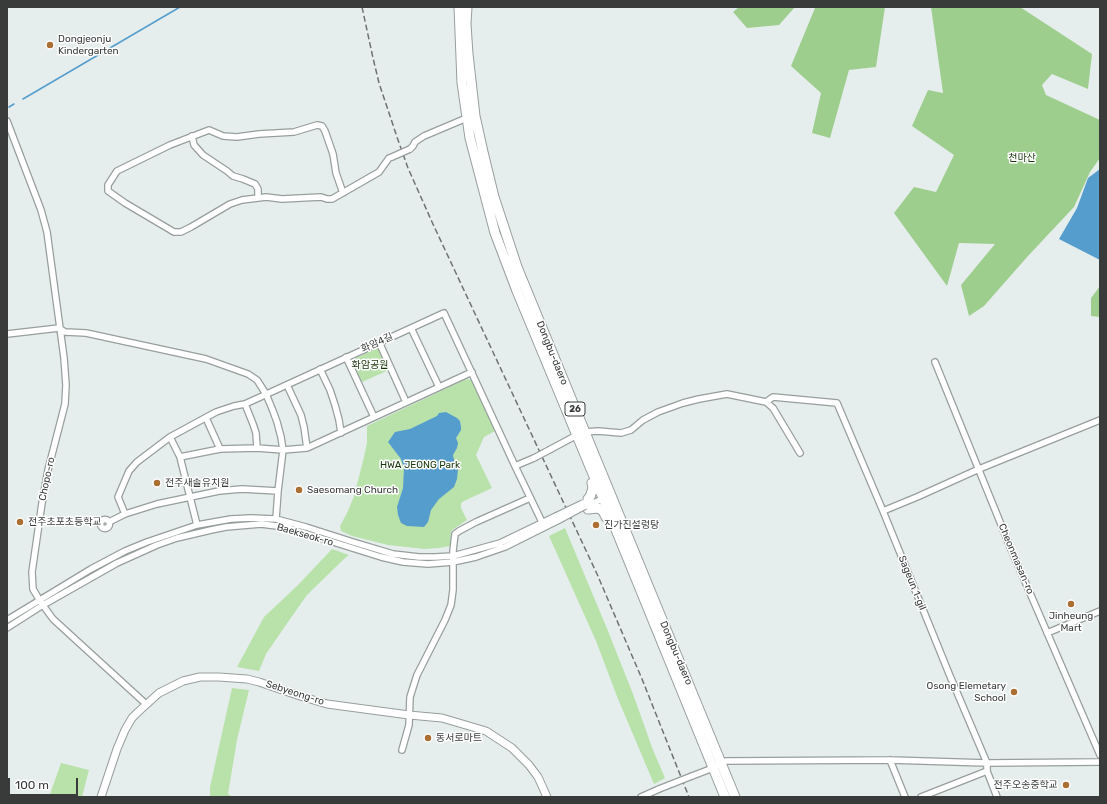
<!DOCTYPE html>
<html>
<head>
<meta charset="utf-8">
<style>
	body { margin:0 }
	#map { position:relative; width:1107px; height:804px; overflow:hidden; background:#e6eeed; font-family:Rubik,sans-serif }
	canvas { display:block }
	.frame { position:absolute; inset:0; border:8px solid #383b3a; pointer-events:none }
	.scale { position:absolute; left:8px; top:778px; width:70px; height:18px; box-sizing:border-box; border:2px solid #383b3a; border-top:0; padding-left:5px; font-size:12px; line-height:14px; white-space:nowrap; color:#383b3a; -webkit-text-stroke:3px #fff; paint-order:stroke }
</style>
</head>
<body>
<div id="map">
<canvas width="1107" height="804"></canvas>
<div class="frame"></div>
<div class="scale">100 m</div>
</div>
<script>
const context = document.querySelector('canvas').getContext('2d');
context.lineJoin = 'round';
function fill(path, color) {
  context.fillStyle = color;
  context.fill(path, 'evenodd');
}
function shape(rows) {
  const path = new Path2D();
  for (const r of rows) {
    if (r.length === 3) {
      path.moveTo(r[0] + r[2], r[1]);
      path.arc(r[0], r[1], r[2], 0, 2 * Math.PI);
      continue;
    }
    path.moveTo(r[0], r[1]);
    for (let i = 2; i < r.length; i += 2) path.lineTo(r[i], r[i + 1]);
  }
  return path;
}
function stroke(path, color, width, dash) {
  context.strokeStyle = color;
  context.lineWidth = width;
  context.lineCap = dash ? 'butt' : 'round';
  context.setLineDash(dash || []);
  context.stroke(path);
}
function write(font, color, halo, rows, align = 'center') {
  context.font = font + ' Rubik,"Noto Sans KR",sans-serif';
  context.lineWidth = 3;
  context.setLineDash([]);
  context.textBaseline = 'middle';
  context.strokeStyle = halo;
  context.fillStyle = color;
  for (const [text, x, y, turn = 0] of rows) {
    context.save();
    context.translate(x, y);
    context.rotate((+turn || 0) * Math.PI / 180);
    context.textAlign = isNaN(turn) ? turn : align;
    if (halo) context.strokeText(text, 0, 0);
    context.fillText(text, 0, 0);
    context.restore();
  }
}
const green = shape([
	[379,347,389,370,362,382,352,360],
	[469,379,472,381,495,431,484,437,476,455,492,488,462,502,461,504,461,508,467,520,455,528,451,531,450,546,439,548,424,549,388,545,352,536,341,531,340,526,348,511,354,496,363,461,367,443,367,426,464,380],
	[565,528,608,631,633,694,653,750,665,778,654,784,618,699,596,641,549,536],
	[332,549,349,555,344,559,307,595,288,622,266,654,259,671,237,667,264,617,298,585],
	[232,688,249,690,237,740,228,794,233,797,210,797,210,787],
	[61,763,89,770,82,797,49,797]
]);
const forest = shape([
	[739,7,795,7,779,25,747,28,733,12],
	[802,7,885,7,876,67,849,70,830,138,812,133,821,93,791,66,815,8],
	[931,7,1020,7,1092,54,1088,89,1052,74,1042,85,1046,95,1100,120,1100,158,1090,172,1074,207,1028,256,984,306,969,316,961,285,995,244,959,243,947,286,894,213,914,187,936,192,954,155,912,126,928,90,943,93],
	[1100,286,1100,317,1091,316,1091,298]
]);
const water = shape([
	[1100,169,1100,260,1059,239,1077,208,1088,178],
	[446,412,457,418,460,421,461,427,461,430,456,438,458,443,457,448,453,455,454,460,458,469,457,479,454,487,439,499,431,510,428,522,424,527,407,526,401,523,398,515,397,507,403,488,404,468,401,459,388,442,395,432,410,429,437,416,439,413]
]);
const stream = shape([
	[23,99,180,7],
	[9,107,14,104]
]);
const minor = shape([
	[7,121,41,210,47,232,64,358,66,385,65,404,48,470,42,503,32,572,33,589,40,601,53,619,146,704],
	[192,136,194,145,203,155,227,171,233,176,243,179,255,184,258,189,258,198],
	[410,149,413,146,415,142,424,136,469,117],
	[343,193,336,173,333,154,325,131,322,126,317,125,294,132,259,134,237,137,223,136,209,130,170,145,117,171,108,185,108,191,125,203,174,232,181,232,191,227,230,204,242,200,266,197,282,199,321,197,327,199,332,199,379,172,389,158,392,157],
	[59,328,65,332,86,333,206,359,248,374,257,380,266,394,273,411,277,422,281,437,283,450,278,491,276,519],
	[411,328,439,387],
	[7,334,59,328],
	[379,342,406,402],
	[346,357,374,417],
	[935,362,1011,549,1100,755],
	[320,369,330,390,335,405,339,420,341,433],
	[287,385,301,415,304,427,307,448],
	[766,402,773,397,837,403,883,511,950,676,987,763,987,771,997,797],
	[245,404,253,424,256,433,257,448],
	[206,418,220,449],
	[170,437,180,457,197,525],
	[551,449,577,435,585,432,598,431,621,433,631,430,643,420,658,412,683,403,699,399,727,394,766,402,773,408,800,453],
	[180,457,220,449,257,448,283,450,307,448,472,372],
	[515,466,534,458],
	[586,506,605,498],
	[883,511,917,497,979,469,1100,420],
	[125,514,118,497,129,471,137,462,170,437,216,412,234,406,245,404,444,313,515,466,542,522],
	[105,524,4.5],
	[109,522,125,514,157,504,219,491,242,489,278,491],
	[7,620,91,569,125,551,147,542,197,525,231,519,251,518,276,519,306,527,353,542,393,554,419,557,435,557,453,556,500,543,556,516],
	[7,628,43,605,117,563,157,545,177,538,211,530,226,527,261,524,285,527,381,557,403,562,428,564,453,562,476,557,505,547,559,520],
	[1047,633,1100,611],
	[402,750,409,725,410,697,417,675,445,620,451,605,453,590,453,551,455,534,459,531,476,522,530,498],
	[890,760,905,797],
	[692,776,713,768,721,763,726,761,890,760,987,763,1100,762],
	[641,797,659,789],
	[921,797,987,771]
]);
const tertiary = shape([
	[101,797,117,749,125,730,132,718,138,712,159,693,183,681,200,677,219,677,247,679,259,682,300,696,327,704,409,715,442,718,486,731,512,748,529,765,538,777,547,797]
]);
const primary = shape([
	[459,7,462,83,470,138,495,233,517,291,610,515,725,797],
	[467,7,466,24,468,54,475,116,483,152,494,197,517,267,735,797],
	[588,501,588,499,590,497,593,488,592,483,596,482],
	[587,506,588,509,598,508,603,511,606,517,609,516]
]);
const rail = shape([
	[362,7,373,58,379,83,398,140,408,168,432,222,597,574,642,679,689,797]
]);
const minorBridge = shape([
	[392,157,410,149],
	[534,458,551,449],
	[556,516,583,503],
	[559,520,585,506],
	[659,789,692,776]
]);
const markers = [
	[50,45,4,"#ac6f33"],
	[157,483,4,"#ac6f33"],
	[299,490,4,"#ac6f33"],
	[20,522,4,"#ac6f33"],
	[596,525,4,"#ac6f33"],
	[1071,604,4,"#ac6f33"],
	[1014,692,4,"#ac6f33"],
	[428,738,4,"#ac6f33"],
	[1066,785,4,"#ac6f33"]
];
const shields = [
	[575,409,20]
];
const shieldNames = [
	["26",575,409]
];
const poiNames = [
	["Dongjeonju",58,39],
	["Kindergarten",58,51],
	["전주새솔유치원",165,483],
	["Saesomang Church",307,490],
	["전주초포초등학교",28,522],
	["진가진설렁탕",604,525],
	["Jinheung",1071,616,"center"],
	["Mart",1071,628,"center"],
	["Osong Elemetary",1006,686,"right"],
	["School",1006,698,"right"],
	["동서로마트",436,738],
	["전주오송중학교",1058,785,"right"]
];
const parkNames = [
	["천마산",1022,158],
	["화암공원",370,365],
	["HWA JEONG Park",420,465]
];
const streetNames = [
	["화암4길",377,343,-24],
	["Dongbu-daero",552,353,68],
	["Chopo-ro",47,479,-78],
	["Baekseok-ro",305,535,16],
	["Cheonmasan-ro",1016,559,67],
	["Sageun 1-gil",912,583,68],
	["Dongbu-daero",676,653,67],
	["Sebyeong-ro",295,693,18]
];
fill(green, '#b9e2ab');
fill(forest, '#9ece8e');
fill(water, '#549dcd');
stroke(stream, '#549dcd', 1.5);
stroke(minor, '#979e9d', 8);
stroke(tertiary, '#979e9d', 9);
stroke(primary, '#979e9d', 11);
stroke(minor, '#fff', 5.5);
stroke(tertiary, '#fff', 7);
stroke(primary, '#fff', 9);
stroke(rail, '#6e7372', 1.5, [6, 3]);
stroke(minorBridge, '#979e9d', 8, []);
stroke(minorBridge, '#fff', 5.5);
for (const [x, y, r, color] of markers) {
  const dot = new Path2D();
  dot.arc(x, y, r, 0, 2 * Math.PI);
  context.fillStyle = color;
  context.fill(dot);
  stroke(dot, '#fff', 1.5);
}
for (const [x, y, w] of shields) {
  const box = new Path2D();
  box.roundRect(x - w / 2, y - 7, w, 14, 3);
  context.fillStyle = '#fff';
  context.fill(box);
  stroke(box, '#383b3a', 1);
}
write('bold 9px', '#383b3a', null, shieldNames);
write('10px', '#383b3a', '#fff', poiNames, 'left');
write('10px', '#17360a', '#fff', parkNames);
write('10px', '#383b3a', '#fff', streetNames);
</script>
</body>
</html>
